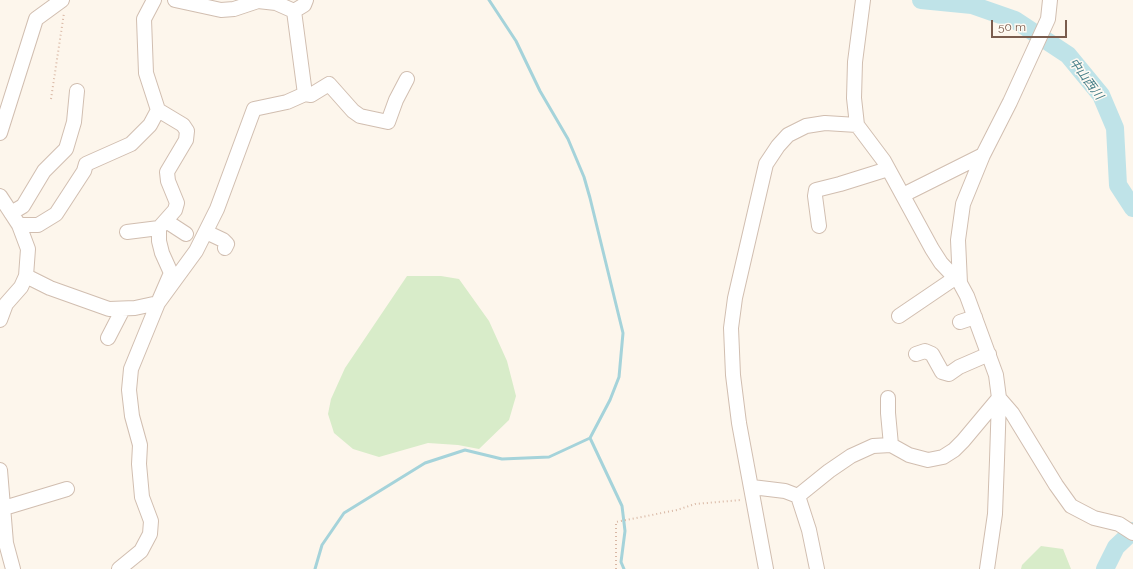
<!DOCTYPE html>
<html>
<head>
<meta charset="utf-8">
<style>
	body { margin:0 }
	#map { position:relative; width:1133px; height:569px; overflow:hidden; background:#fdf6ec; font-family:Raleway,sans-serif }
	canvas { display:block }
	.scale { position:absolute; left:991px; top:20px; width:76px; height:18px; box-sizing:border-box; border:2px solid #7a5c4d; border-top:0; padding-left:5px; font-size:12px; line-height:14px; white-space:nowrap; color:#7a5c4d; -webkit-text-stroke:3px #fffaf3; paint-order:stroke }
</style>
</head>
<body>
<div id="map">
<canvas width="1133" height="569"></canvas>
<div class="scale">50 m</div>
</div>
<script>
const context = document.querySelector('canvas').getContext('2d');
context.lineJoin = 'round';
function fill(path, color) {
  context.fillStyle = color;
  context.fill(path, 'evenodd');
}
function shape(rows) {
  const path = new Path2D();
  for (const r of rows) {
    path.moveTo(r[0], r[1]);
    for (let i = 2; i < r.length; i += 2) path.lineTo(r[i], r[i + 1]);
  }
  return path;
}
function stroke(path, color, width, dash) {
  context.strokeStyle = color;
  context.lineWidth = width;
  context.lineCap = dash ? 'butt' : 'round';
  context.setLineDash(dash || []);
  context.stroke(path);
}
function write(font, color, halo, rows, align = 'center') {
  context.font = font + ' Raleway,"Noto Sans JP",sans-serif';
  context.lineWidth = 3;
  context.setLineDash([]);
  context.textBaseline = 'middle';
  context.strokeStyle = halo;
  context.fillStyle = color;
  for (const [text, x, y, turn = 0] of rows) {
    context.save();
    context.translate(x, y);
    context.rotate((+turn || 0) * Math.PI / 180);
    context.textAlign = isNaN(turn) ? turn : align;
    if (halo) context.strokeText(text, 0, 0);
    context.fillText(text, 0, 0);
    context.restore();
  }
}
const green = shape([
	[407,276,441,276,459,279,489,321,507,361,516,396,509,420,479,449,458,445,428,443,379,457,353,449,334,433,328,414,331,399,345,368],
	[1041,546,1063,549,1071,569,1021,569,1022,565]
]);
const stream = shape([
	[590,438,622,506,625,531,621,562,624,569],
	[315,569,322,545,344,513,425,463,465,450,502,459,549,457,590,438,610,400,619,377,623,333,590,198,584,177,568,139,540,91,516,41,489,0]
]);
const river = shape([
	[921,0,972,5,1015,20,1068,55,1101,95,1115,128,1118,185,1133,208],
	[1105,569,1116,547,1133,531]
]);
const path = shape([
	[51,99,64,13],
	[616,569,616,522,677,510,695,504,741,500]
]);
const minor = shape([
	[175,0,221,10,234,9,258,1,276,3,294,11,305,94],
	[863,0,855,62,854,98,857,125,884,161,932,249,941,263,960,283,967,296,996,375,999,398,997,460,995,514,987,569],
	[294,11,304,5,306,0],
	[0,133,36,19,62,0],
	[903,195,983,155],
	[0,196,19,225,28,249,26,276,21,287,6,304,0,320],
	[11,213,23,206,44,171,66,149,74,122,77,91],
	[166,221,186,234],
	[19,225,38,225,56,214,84,171,86,164,131,144,150,125,158,110,146,73,144,19,154,0],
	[819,226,815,196,816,190,840,184,888,169],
	[127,232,159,228,175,210,177,203,168,181,167,172,186,140,187,131,183,125,158,110],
	[206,232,223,240,227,244,225,248],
	[26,276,50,288,109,309,135,308,158,303,171,273,162,253,159,241,159,228],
	[960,283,958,240,963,204,983,155,1010,102,1048,19,1050,0],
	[899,316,955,278],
	[960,322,975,317],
	[108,338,123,309],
	[916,354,925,351,932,354,942,372,949,374,959,367,989,354],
	[888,398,888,413,891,445],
	[0,470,6,543,13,569],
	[752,487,785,491,798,496,809,530,817,569],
	[798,496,829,471,851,456,873,446,891,445,909,455,928,460,943,457,954,450,963,441,999,398,1012,413,1056,485,1071,506,1094,518,1119,524,1133,533],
	[4,508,67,489],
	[119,569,141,551,150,534,151,521,142,497,139,464,140,445,132,416,129,390,131,369,158,303,196,251,217,209,254,109,287,102,305,94,311,95,329,84,353,111,360,116,388,122,396,100,407,79],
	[766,569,739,423,733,375,731,328,735,298,766,164,778,146,788,135,806,126,825,123,857,125]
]);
const waterNames = [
	["中山西川",1086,79,53]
];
fill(green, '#d8ecc9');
stroke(stream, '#a5d3da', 3);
stroke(river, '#bfe3e8', 18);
stroke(minor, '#d1beb0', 16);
stroke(path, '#d9b8a5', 2, [1, 3]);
stroke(minor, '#fff', 14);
write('italic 12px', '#437c86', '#fffaf3', waterNames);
</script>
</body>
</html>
